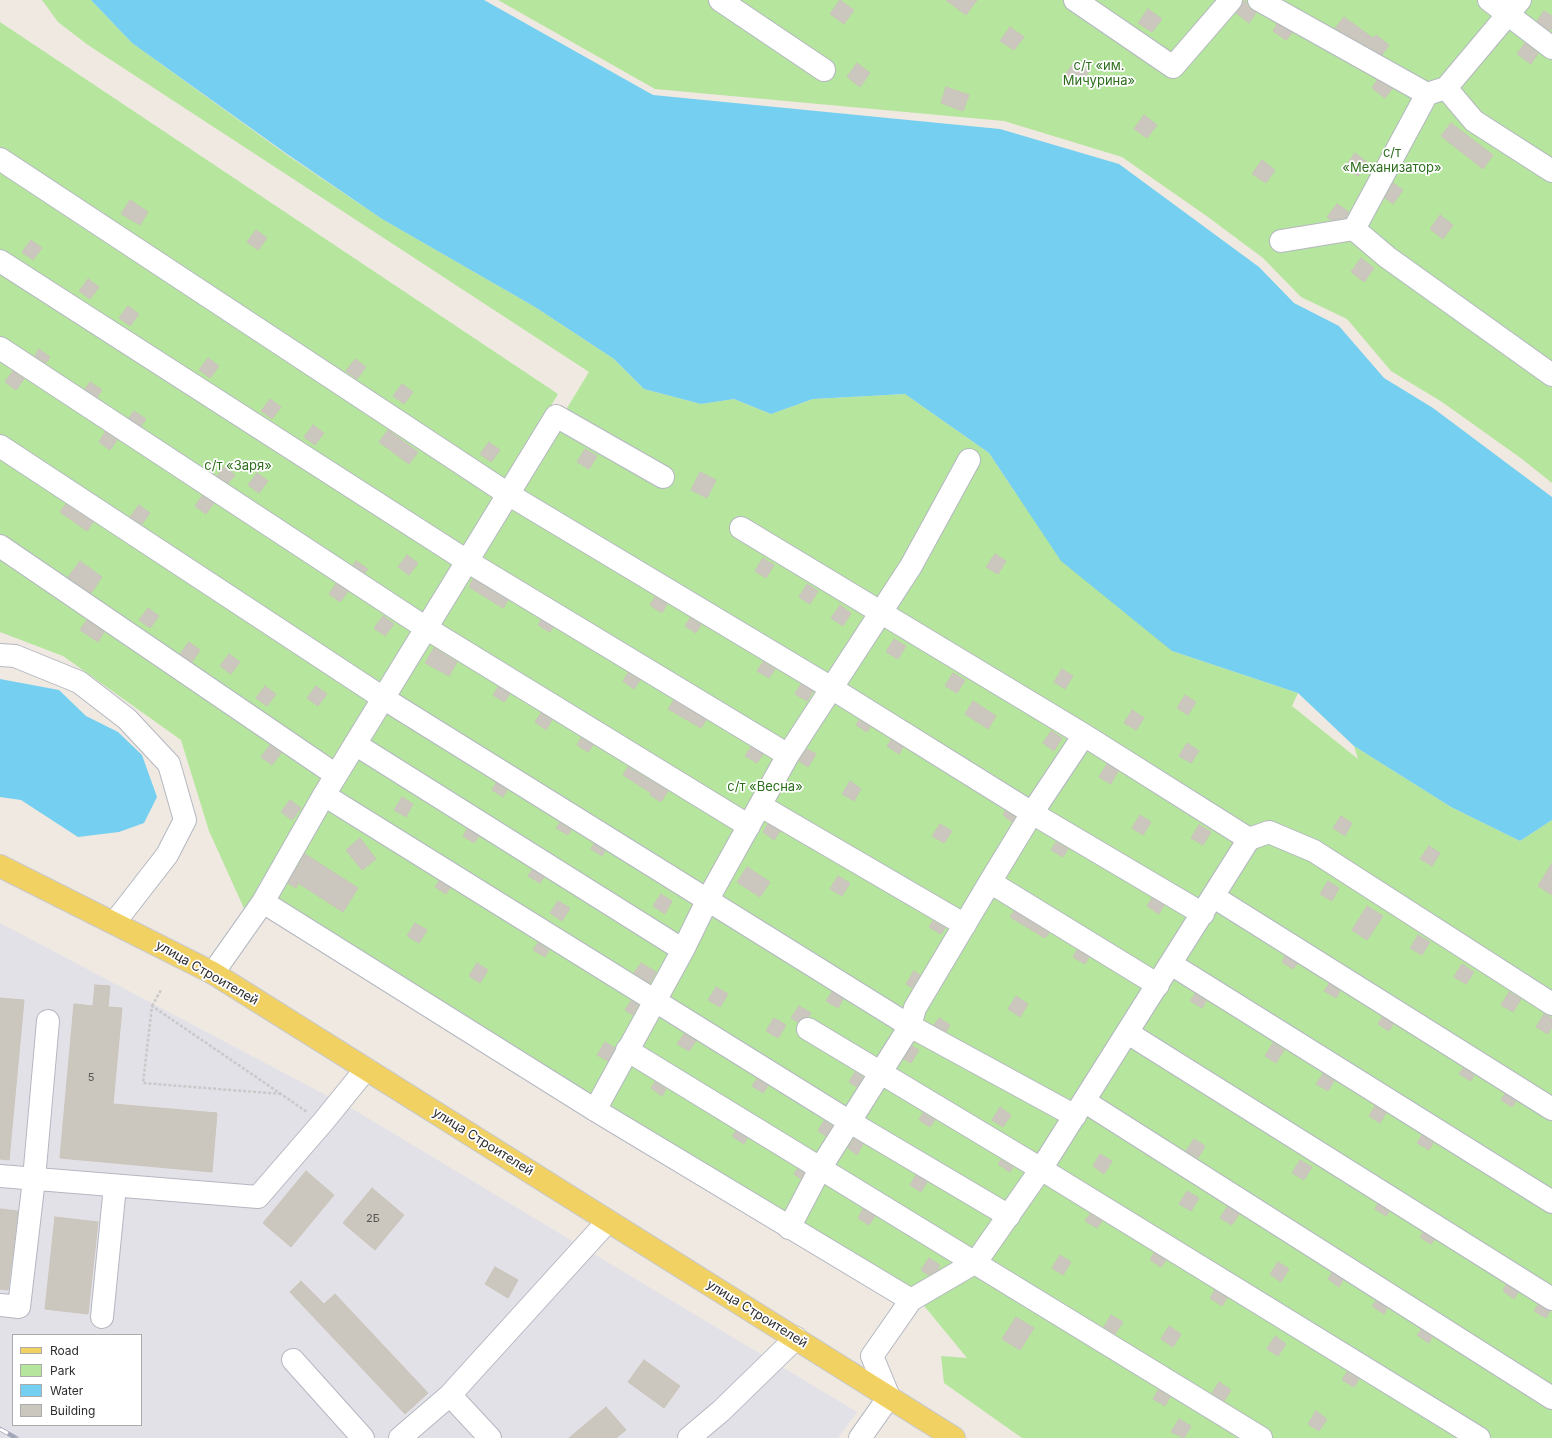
<!DOCTYPE html>
<html>
<head>
<meta charset="utf-8">
<style>
	body { margin:0 }
	#map { position:relative; width:1552px; height:1438px; overflow:hidden; background:#efe9e1; font-family:Inter,sans-serif }
	canvas { display:block }
	.legend { position:absolute; left:12px; top:1334px; width:130px; height:92px; box-sizing:border-box; background:#fff; border:1px solid #ababab; margin:0; padding:5px 7px; list-style:none; font-size:12px; color:#2e2e2e }
	.legend li { display:flex; align-items:center; gap:8px; height:20px }
	.legend b { width:20px; border:1px solid #ababab }
</style>
</head>
<body>
<div id="map">
<canvas width="1552" height="1438"></canvas>
<ul class="legend">
<li><b style="height:5px;background:#f2d163"></b>Road</li>
<li><b style="height:11px;background:#b6e59e"></b>Park</li>
<li><b style="height:11px;background:#75cff0"></b>Water</li>
<li><b style="height:11px;background:#cbc7bf"></b>Building</li>
</ul>
</div>
<script>
const context = document.querySelector('canvas').getContext('2d');
context.lineJoin = 'round';
function fill(path, color) {
  context.fillStyle = color;
  context.fill(path, 'evenodd');
}
function shape(rows) {
  const path = new Path2D();
  for (const r of rows) {
    path.moveTo(r[0], r[1]);
    for (let i = 2; i < r.length; i += 2) path.lineTo(r[i], r[i + 1]);
  }
  return path;
}
function stroke(path, color, width, dash) {
  context.strokeStyle = color;
  context.lineWidth = width;
  context.lineCap = dash ? 'butt' : 'round';
  context.setLineDash(dash || []);
  context.stroke(path);
}
function write(font, color, halo, rows, align = 'center') {
  context.font = font + ' Inter,sans-serif';
  context.lineWidth = 3.5;
  context.setLineDash([]);
  context.textBaseline = 'middle';
  context.strokeStyle = halo;
  context.fillStyle = color;
  for (const [text, x, y, turn = 0] of rows) {
    context.save();
    context.translate(x, y);
    context.rotate((+turn || 0) * Math.PI / 180);
    context.textAlign = isNaN(turn) ? turn : align;
    if (halo) context.strokeText(text, 0, 0);
    context.fillText(text, 0, 0);
    context.restore();
  }
}
const industrial = shape([
	[0,923,356,1111,857,1412,838,1438,0,1438],
	[13,1335,141,1335,141,1425,13,1425]
]);
const green = shape([
	[42,0,91,0,132,43,287,155,382,219,535,307,614,359,644,389,701,404,734,399,771,414,813,399,905,394,989,453,1015,492,1172,651,1298,693,1292,706,1358,759,1354,746,1451,807,1520,841,1552,820,1552,1438,1022,1438,944,1383,941,1356,967,1358,921,1302,266,902,589,372,88,45,58,22],
	[498,0,1552,0,1552,483,1522,459,1442,402,1391,371,1347,319,1301,297,1263,258,1208,217,1122,157,1004,121,655,89],
	[0,22,558,394,247,915,209,831,181,740,63,656,0,632]
]);
const water = shape([
	[91,0,484,0,653,95,1000,129,1119,164,1259,267,1294,303,1339,326,1384,378,1433,408,1552,497,1552,820,1520,841,1451,807,1354,746,1298,693,1172,651,1061,561,989,453,905,394,813,399,771,414,734,399,701,404,644,389,614,359,535,307,382,219,287,154,132,43],
	[0,679,59,690,86,716,118,732,142,755,157,797,144,823,119,832,78,837,21,800,0,797]
]);
const building = shape([
	[840,0,854,10,844,24,830,14,840,0],
	[946,0,977,0,966,15,946,0],
	[1245,0,1248,7,1256,13,1249,23,1236,13,1245,0],
	[1148,9,1162,19,1152,32,1138,23,1148,9],
	[1544,11,1552,16,1552,28,1550,31,1537,21,1544,11],
	[1344,17,1373,38,1376,35,1389,45,1382,55,1335,28,1344,17],
	[1277,24,1292,33,1286,40,1273,31,1277,24],
	[1010,27,1024,37,1014,50,1000,41,1010,27],
	[1525,43,1538,53,1531,64,1517,54,1525,43],
	[1075,61,1089,71,1079,85,1065,75,1075,61],
	[857,63,870,73,860,87,847,77,857,63],
	[1377,80,1392,89,1385,98,1372,88,1377,80],
	[946,87,969,95,963,111,941,103,946,87],
	[1144,115,1157,125,1147,138,1134,129,1144,115],
	[1451,123,1493,155,1483,169,1441,136,1451,123],
	[1355,153,1368,163,1358,176,1345,167,1355,153],
	[1262,160,1275,170,1266,183,1252,174,1262,160],
	[1393,183,1403,190,1393,204,1385,198,1393,183],
	[130,200,148,212,140,225,121,214,130,200],
	[1337,204,1349,212,1346,218,1331,220,1327,217,1337,204],
	[1440,215,1453,225,1443,239,1430,229,1440,215],
	[256,230,267,238,258,250,247,242,256,230],
	[31,240,42,248,33,260,22,252,31,240],
	[1361,258,1374,268,1364,282,1351,272,1361,258],
	[88,279,99,287,90,299,79,291,88,279],
	[128,306,139,314,130,326,119,318,128,306],
	[39,349,50,357,46,363,35,356,39,349],
	[208,358,219,366,210,378,199,370,208,358],
	[355,359,366,367,357,379,346,371,355,359],
	[13,371,24,379,16,390,5,382,13,371],
	[90,382,102,390,97,397,85,389,90,382],
	[402,384,413,392,404,404,393,396,402,384],
	[270,399,281,407,272,419,261,411,270,399],
	[134,411,146,419,141,426,129,418,134,411],
	[313,425,324,433,315,445,304,437,313,425],
	[388,430,418,452,409,464,379,442,388,430],
	[105,432,117,440,110,450,99,442,105,432],
	[489,442,500,450,491,462,480,454,489,442],
	[585,449,597,456,589,469,577,462,585,449],
	[224,467,235,475,228,483,217,476,224,467],
	[700,472,716,480,707,498,691,490,700,472],
	[257,473,268,481,259,493,248,485,257,473],
	[202,496,214,503,206,514,195,506,202,496],
	[66,504,93,522,87,531,60,512,66,504],
	[139,505,150,513,142,524,130,517,139,505],
	[995,554,1006,561,998,574,986,567,995,554],
	[407,555,418,563,409,575,398,567,407,555],
	[763,558,774,565,766,578,755,571,763,558],
	[80,561,102,577,91,593,68,577,80,561],
	[356,561,368,569,365,573,353,565,356,561],
	[473,579,508,600,503,608,469,587,473,579],
	[336,584,348,591,340,602,329,594,336,584],
	[807,584,818,591,810,604,799,597,807,584],
	[655,597,667,604,662,613,650,605,655,597],
	[840,605,851,613,843,626,831,618,840,605],
	[148,608,159,616,150,628,139,620,148,608],
	[383,616,394,624,385,636,374,628,383,616],
	[690,618,701,625,696,633,685,626,690,618],
	[87,620,104,632,98,642,80,630,87,620],
	[541,620,553,627,550,632,538,625,541,620],
	[894,639,906,646,898,659,886,652,894,639],
	[189,642,200,650,192,662,180,654,189,642],
	[434,648,457,662,449,676,425,663,434,648],
	[229,654,240,662,231,674,220,666,229,654],
	[763,662,775,669,769,678,757,671,763,662],
	[1062,669,1073,676,1065,689,1054,682,1062,669],
	[628,673,640,680,634,689,623,681,628,673],
	[953,673,965,680,957,693,945,686,953,673],
	[801,684,813,691,807,701,795,694,801,684],
	[265,686,276,694,267,706,256,698,265,686],
	[316,686,327,694,318,706,307,698,316,686],
	[498,687,510,694,504,702,493,695,498,687],
	[1185,695,1196,702,1188,715,1177,708,1185,695],
	[674,700,706,720,701,728,668,709,674,700],
	[973,701,996,716,988,729,965,714,973,701],
	[1132,710,1144,718,1136,730,1124,723,1132,710],
	[541,713,552,720,546,730,535,722,541,713],
	[859,720,870,727,867,732,856,725,859,720],
	[1051,731,1062,738,1054,751,1043,743,1051,731],
	[581,738,593,745,588,752,577,745,581,738],
	[891,740,903,747,899,754,887,746,891,740],
	[1187,743,1199,751,1191,763,1179,756,1187,743],
	[270,745,281,753,272,765,261,757,270,745],
	[751,747,763,754,757,763,745,756,751,747],
	[807,749,816,754,808,767,799,761,807,749],
	[1107,764,1118,771,1111,784,1099,777,1107,764],
	[628,767,668,791,661,802,650,795,651,793,623,775,628,767],
	[850,781,861,789,854,801,842,794,850,781],
	[496,783,507,790,503,797,492,790,496,783],
	[402,797,413,804,406,817,394,810,402,797],
	[290,800,301,808,292,820,281,812,290,800],
	[1005,811,1015,817,1012,822,1003,815,1005,811],
	[1140,815,1151,822,1143,835,1132,828,1140,815],
	[1341,816,1352,823,1345,836,1333,828,1341,816],
	[560,823,571,830,568,835,556,828,560,823],
	[768,824,780,831,774,840,763,832,768,824],
	[940,824,952,831,944,843,932,836,940,824],
	[1199,825,1211,832,1203,845,1191,838,1199,825],
	[467,829,479,836,474,843,463,836,467,829],
	[360,838,376,859,362,870,346,850,360,838],
	[1056,842,1068,849,1063,857,1051,850,1056,842],
	[594,844,605,851,602,856,591,849,594,844],
	[1429,846,1440,853,1432,866,1420,859,1429,846],
	[305,854,358,888,343,912,298,883,296,888,288,883,305,854],
	[1552,863,1552,895,1538,886,1552,863],
	[747,867,770,882,760,897,737,882,747,867],
	[532,870,544,877,540,883,528,876,532,870],
	[838,876,850,883,842,896,830,889,838,876],
	[439,881,450,888,446,894,435,887,439,881],
	[1328,881,1339,888,1332,901,1320,894,1328,881],
	[661,894,672,901,665,914,653,906,661,894],
	[1152,898,1164,905,1159,914,1147,906,1152,898],
	[558,901,570,908,562,921,550,913,558,901],
	[1367,906,1383,916,1367,940,1352,930,1367,906],
	[1014,911,1049,933,1045,938,1010,917,1014,911],
	[933,921,945,928,941,934,929,927,933,921],
	[415,923,427,930,419,943,407,936,415,923],
	[1418,935,1430,942,1422,955,1410,948,1418,935],
	[538,943,549,950,545,957,533,950,538,943],
	[1077,950,1089,957,1085,964,1073,957,1077,950],
	[1285,956,1297,964,1293,969,1282,962,1285,956],
	[477,963,488,970,480,983,469,976,477,963],
	[641,963,656,972,650,983,634,973,641,963],
	[1462,964,1474,972,1466,984,1454,977,1462,964],
	[914,971,920,975,912,988,906,984,914,971],
	[1329,984,1340,991,1336,998,1324,991,1329,984],
	[95,985,110,986,108,1007,122,1008,113,1104,217,1113,212,1172,60,1158,74,1004,93,1006,95,985],
	[716,987,728,994,720,1007,708,1000,716,987],
	[832,992,843,999,838,1008,826,1001,832,992],
	[1509,992,1521,999,1513,1012,1501,1005,1509,992],
	[1195,994,1206,1001,1202,1008,1190,1001,1195,994],
	[1016,996,1028,1004,1020,1017,1008,1009,1016,996],
	[0,998,24,1000,9,1160,0,1159,0,998],
	[631,1001,638,1005,633,1015,625,1010,631,1001],
	[799,1006,811,1013,808,1017,802,1018,798,1022,791,1018,799,1006],
	[1544,1014,1552,1018,1552,1027,1548,1034,1536,1027,1544,1014],
	[1382,1017,1393,1024,1389,1031,1378,1024,1382,1017],
	[774,1018,786,1025,778,1038,766,1031,774,1018],
	[939,1018,950,1025,946,1032,934,1025,939,1018],
	[684,1034,696,1041,689,1051,677,1044,684,1034],
	[605,1042,615,1048,608,1061,597,1055,605,1042],
	[1273,1043,1284,1050,1276,1063,1265,1056,1273,1043],
	[912,1046,919,1050,911,1063,904,1059,912,1046],
	[1463,1068,1474,1075,1471,1081,1459,1074,1463,1068],
	[855,1072,863,1077,857,1087,849,1082,855,1072],
	[1323,1074,1334,1081,1328,1091,1316,1084,1323,1074],
	[757,1079,768,1086,763,1093,752,1086,757,1079],
	[655,1082,666,1089,662,1096,651,1088,655,1082],
	[1505,1094,1516,1101,1512,1107,1501,1100,1505,1094],
	[1375,1106,1386,1113,1380,1123,1369,1116,1375,1106],
	[1000,1107,1011,1115,1003,1127,992,1120,1000,1107],
	[923,1113,935,1120,930,1127,919,1120,923,1113],
	[824,1121,832,1126,826,1136,818,1131,824,1121],
	[736,1131,747,1138,744,1144,732,1136,736,1131],
	[1422,1135,1433,1143,1429,1150,1417,1143,1422,1135],
	[854,1139,863,1144,857,1155,848,1148,854,1139],
	[1194,1139,1205,1146,1198,1158,1186,1151,1194,1139],
	[1100,1154,1112,1161,1104,1174,1093,1166,1100,1154],
	[1001,1160,1013,1167,1010,1172,998,1164,1001,1160],
	[1300,1160,1312,1167,1304,1180,1292,1173,1300,1160],
	[797,1169,804,1173,801,1179,794,1174,797,1169],
	[306,1171,334,1195,291,1247,263,1223,306,1171],
	[916,1175,927,1182,921,1192,910,1185,916,1175],
	[372,1188,404,1215,375,1250,343,1223,372,1188],
	[1187,1191,1199,1198,1191,1211,1179,1204,1187,1191],
	[1378,1204,1389,1212,1386,1216,1375,1209,1378,1204],
	[1227,1207,1239,1214,1232,1225,1220,1218,1227,1207],
	[0,1209,18,1211,8,1290,0,1289,0,1209],
	[863,1209,875,1216,869,1225,858,1218,863,1209],
	[1090,1214,1102,1221,1097,1228,1085,1221,1090,1214],
	[55,1217,98,1222,88,1314,45,1309,55,1217],
	[1423,1233,1434,1240,1431,1244,1420,1237,1423,1233],
	[1154,1253,1166,1260,1161,1267,1150,1260,1154,1253],
	[1060,1255,1071,1262,1063,1275,1052,1268,1060,1255],
	[929,1258,940,1265,937,1271,928,1275,921,1270,929,1258],
	[1278,1262,1289,1269,1281,1282,1270,1274,1278,1262],
	[495,1267,518,1280,508,1298,485,1284,495,1267],
	[1332,1273,1343,1280,1339,1287,1328,1279,1332,1273],
	[301,1281,324,1304,335,1294,428,1393,405,1414,290,1292,301,1281],
	[1506,1285,1518,1292,1514,1299,1503,1291,1506,1285],
	[1215,1290,1227,1298,1222,1306,1210,1298,1215,1290],
	[1376,1301,1387,1308,1384,1314,1372,1306,1376,1301],
	[1538,1305,1550,1311,1546,1318,1534,1311,1538,1305],
	[1111,1315,1123,1322,1115,1334,1104,1327,1111,1315],
	[1016,1317,1034,1328,1020,1350,1002,1339,1016,1317],
	[1169,1326,1181,1334,1173,1347,1161,1339,1169,1326],
	[1421,1330,1432,1337,1429,1343,1417,1335,1421,1330],
	[1275,1336,1286,1344,1278,1356,1267,1349,1275,1336],
	[644,1360,680,1386,664,1408,628,1382,644,1360],
	[1347,1372,1359,1379,1354,1387,1342,1380,1347,1372],
	[1219,1382,1231,1390,1224,1401,1212,1393,1219,1382],
	[1158,1390,1170,1397,1165,1406,1153,1399,1158,1390],
	[606,1407,626,1430,616,1438,569,1438,606,1407],
	[1316,1411,1327,1419,1319,1431,1308,1424,1316,1411],
	[1179,1419,1191,1426,1184,1438,1171,1432,1179,1419]
]);
const path = shape([
	[152,1006,161,990],
	[281,1094,143,1083,152,1006,281,1094,307,1112]
]);
const minor = shape([
	[720,0,824,70],
	[1075,0,1173,67,1231,0],
	[1259,0,1427,94],
	[1489,0,1552,48],
	[1446,88,1474,121,1552,171],
	[0,159,508,494,833,689,1032,813,1203,914],
	[1354,229,1387,257,1552,375],
	[1281,241,1354,229,1427,94,1446,88,1520,0],
	[0,261,467,561,788,755],
	[0,348,426,628,749,826],
	[0,446,383,698,910,1026,1075,1116],
	[741,528,1084,735,1249,839],
	[0,546,336,775],
	[0,655,15,656,79,682,127,719,169,764,185,820,167,855,115,922],
	[355,744,683,950],
	[324,795,850,1122,1009,1216],
	[761,806,965,925],
	[990,882,1158,985],
	[1214,897,1552,1109],
	[263,902,595,1110,911,1300],
	[1171,964,1552,1202],
	[213,973,263,902,324,795,556,416,663,477],
	[808,1029,1041,1169,1479,1438],
	[1128,1033,1552,1299],
	[627,1050,1261,1438],
	[1084,1101,1552,1398],
	[595,1110,683,950,708,899,788,755,911,566,969,460],
	[0,1176,258,1197,323,1122,366,1069],
	[789,1228,821,1167,910,1026,915,1008,990,882,1032,813,1084,735],
	[0,1305,19,1307,34,1179,48,1021],
	[102,1317,115,1186],
	[293,1360,363,1438],
	[400,1438,450,1395],
	[490,1438,450,1395,608,1221],
	[689,1438,721,1411,796,1338],
	[860,1438,889,1397,872,1356,911,1300,976,1262,1041,1169,1249,839,1269,832,1314,851,1552,1004]
]);
const major = shape([
	[0,866,213,973,954,1438]
]);
const rail = shape([
	[0,1429,16,1438]
]);
const numberNames = [
	["5",91,1078],
	["2Б",373,1219]
];
const parkNames = [
	["с/т «им.",1099,66],
	["Мичурина»",1099,81],
	["с/т",1392,153],
	["«Механизатор»",1392,168],
	["с/т «Заря»",238,466],
	["с/т «Весна»",765,787]
];
const streetNames = [
	["улица Строителей",207,973,30],
	["улица Строителей",483,1142,32],
	["улица Строителей",757,1314,32]
];
fill(industrial, '#e3e1e8');
fill(green, '#b6e59e');
fill(water, '#75cff0');
fill(building, '#cbc7bf');
stroke(building, '#cbc5ba', 1);
stroke(minor, '#b4b7c1', 24);
stroke(major, '#c9c9c9', 24);
stroke(path, '#c9c9c9', 2.5, [3, 2]);
stroke(minor, '#fff', 22);
stroke(major, '#f2d163', 22);
stroke(rail, '#a3a6b8', 4.5);
stroke(rail, '#fff', 3, [9]);
write('11px', '#555452', null, numberNames);
write('13px', '#2c6e1b', '#fff', parkNames);
write('13px', '#2e2e2e', '#fff', streetNames);
</script>
</body>
</html>
